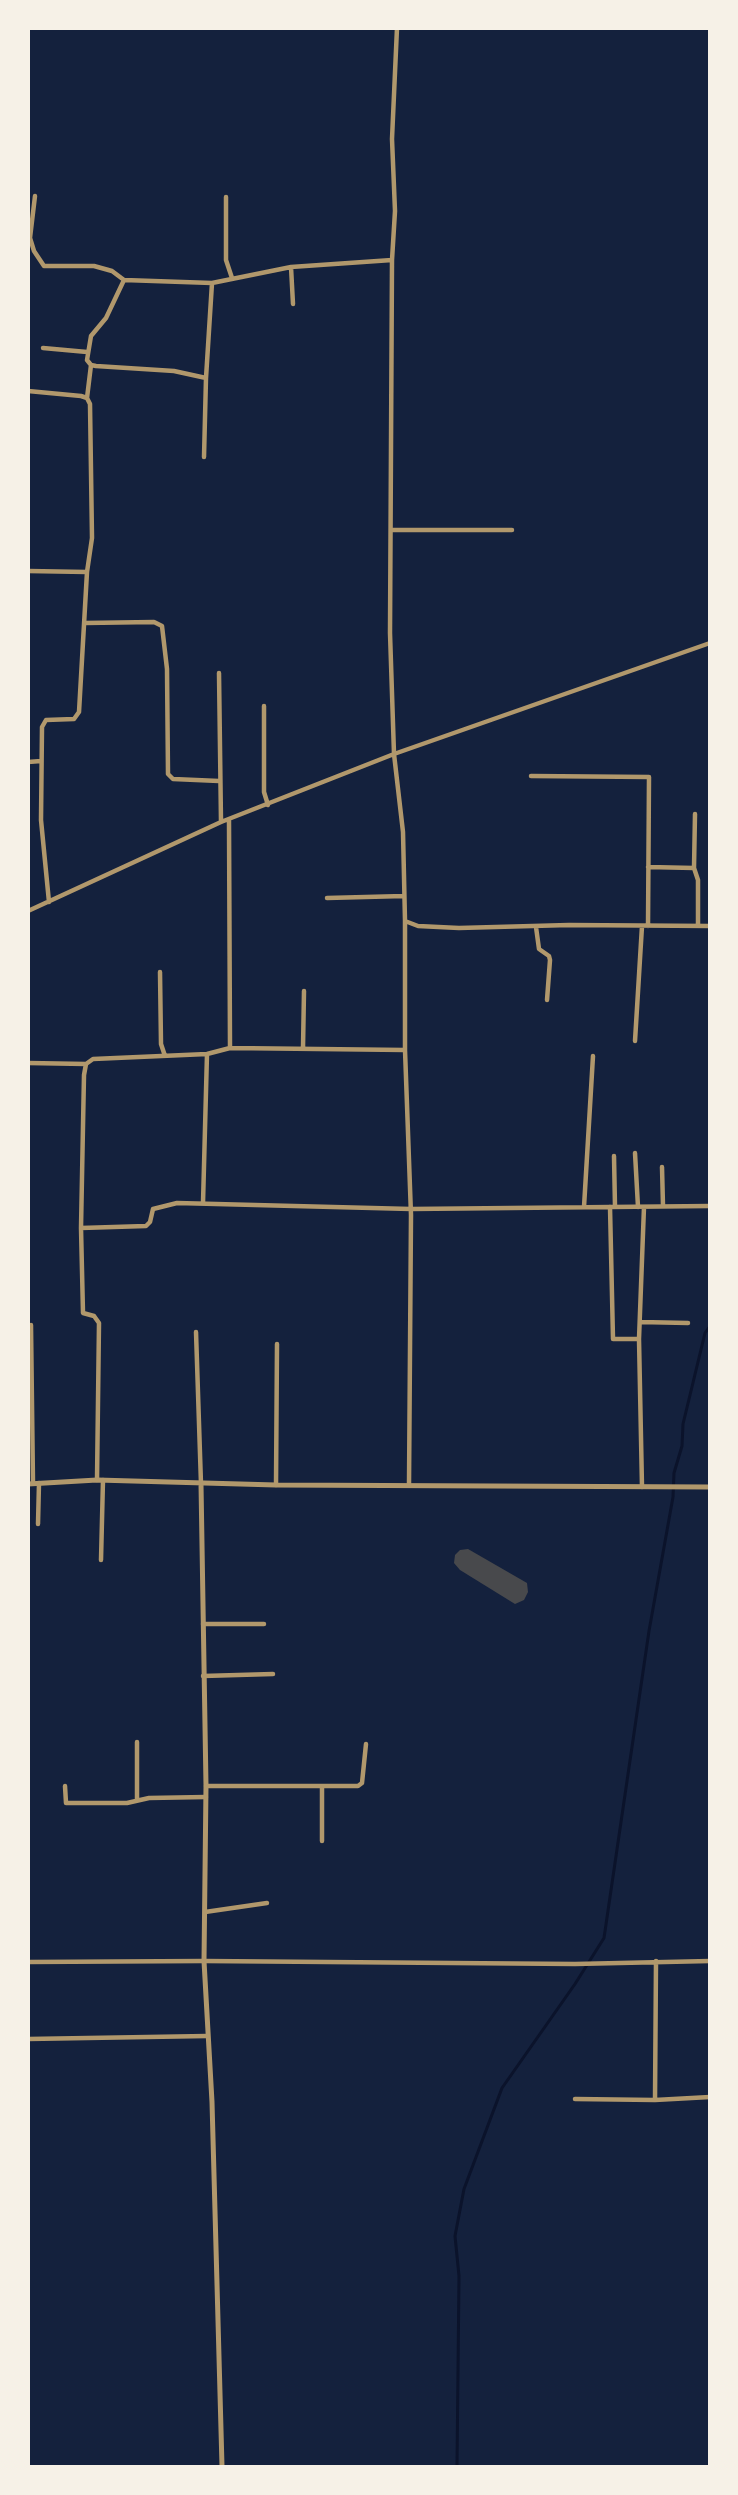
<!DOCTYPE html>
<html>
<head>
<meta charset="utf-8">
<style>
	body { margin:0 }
	#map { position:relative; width:738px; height:2495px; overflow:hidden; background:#14213d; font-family:Overpass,sans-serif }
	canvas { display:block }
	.frame { position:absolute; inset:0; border:30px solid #f6f1e7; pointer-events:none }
</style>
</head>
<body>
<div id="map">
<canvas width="738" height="2495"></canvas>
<div class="frame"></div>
</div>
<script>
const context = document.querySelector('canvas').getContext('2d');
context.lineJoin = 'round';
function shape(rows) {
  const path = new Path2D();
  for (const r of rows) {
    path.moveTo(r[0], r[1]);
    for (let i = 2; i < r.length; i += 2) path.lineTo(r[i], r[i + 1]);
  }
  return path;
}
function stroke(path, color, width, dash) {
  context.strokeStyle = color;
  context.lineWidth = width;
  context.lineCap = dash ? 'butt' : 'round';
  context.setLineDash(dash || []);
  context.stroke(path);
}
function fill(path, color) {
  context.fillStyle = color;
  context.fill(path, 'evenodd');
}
const stream = shape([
	[457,2466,459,2276,455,2236,464,2189,502,2088,575,1984,604,1938,649,1631,673,1497,674,1473,682,1446,683,1424,705,1333,710,1326]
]);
const building = shape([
	[468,1549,527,1583,528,1592,524,1600,515,1604,460,1570,454,1563,455,1555,460,1550]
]);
const minor = shape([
	[397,28,392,139,395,211,392,260,390,633,394,754,403,832,405,921,405,1050,411,1215,409,1485],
	[35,196,30,238,34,251,44,266,94,266,112,271,124,280,212,283,291,267,392,260],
	[226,197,226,260,232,278],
	[291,267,293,304],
	[124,280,106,318,91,336,87,360,91,365,96,366,174,371,206,378,204,457],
	[43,348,87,352],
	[206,378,212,283],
	[28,391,81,396,87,398,90,404,92,538,87,572,79,712,74,719,46,720,42,727,41,820,49,902],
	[87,398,91,365],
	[391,530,512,530],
	[28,571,87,572],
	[85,623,154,622,162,626,167,669,168,774,173,779,219,781],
	[219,673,221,822],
	[264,706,264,792,268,805],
	[28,762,41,761],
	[531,776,649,777,648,926],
	[695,814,694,868,698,880,698,926],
	[229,820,230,1048],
	[648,867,694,868],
	[327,898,404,896],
	[28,911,221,822,394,754,710,643],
	[405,921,418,926,459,928,569,925,710,926],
	[536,927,539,949,549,956,550,960,547,1000],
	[160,972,161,1044,165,1056],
	[635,1041,642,926],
	[303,1048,304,991],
	[28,1063,86,1064],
	[635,1153,638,1207],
	[614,1156,615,1207],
	[662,1167,663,1206],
	[203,1203,207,1054],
	[584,1207,593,1056],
	[610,1207,613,1339,639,1339],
	[81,1228,146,1226,150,1222,153,1209,177,1203,411,1209,710,1206],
	[640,1322,688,1323],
	[31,1325,33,1483],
	[196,1332,201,1484],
	[97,1480,99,1323,94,1316,83,1313,81,1228,84,1075,86,1064,93,1059,207,1054,230,1048,405,1050],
	[276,1485,277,1344],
	[642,1487,639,1339,644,1207],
	[38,1524,39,1483],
	[101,1560,103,1480],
	[203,1624,264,1624],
	[203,1676,273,1674],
	[137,1742,137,1799],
	[65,1786,66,1803,127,1803,149,1798,206,1797],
	[206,1786,358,1786,362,1783,366,1744],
	[322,1787,322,1841],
	[205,1912,267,1903],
	[28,1962,204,1961,575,1964,710,1961],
	[28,2039,207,2036],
	[575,2099,655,2100,710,2097],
	[655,2100,656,1961]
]);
const tertiary = shape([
	[28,1484,97,1480,276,1485,710,1487],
	[201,1484,206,1786,204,1961,212,2102,222,2466]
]);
stroke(stream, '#0b132b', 3);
fill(building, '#48494c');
stroke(minor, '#b1986c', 4.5);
stroke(tertiary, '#b1986c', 5);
</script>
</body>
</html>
